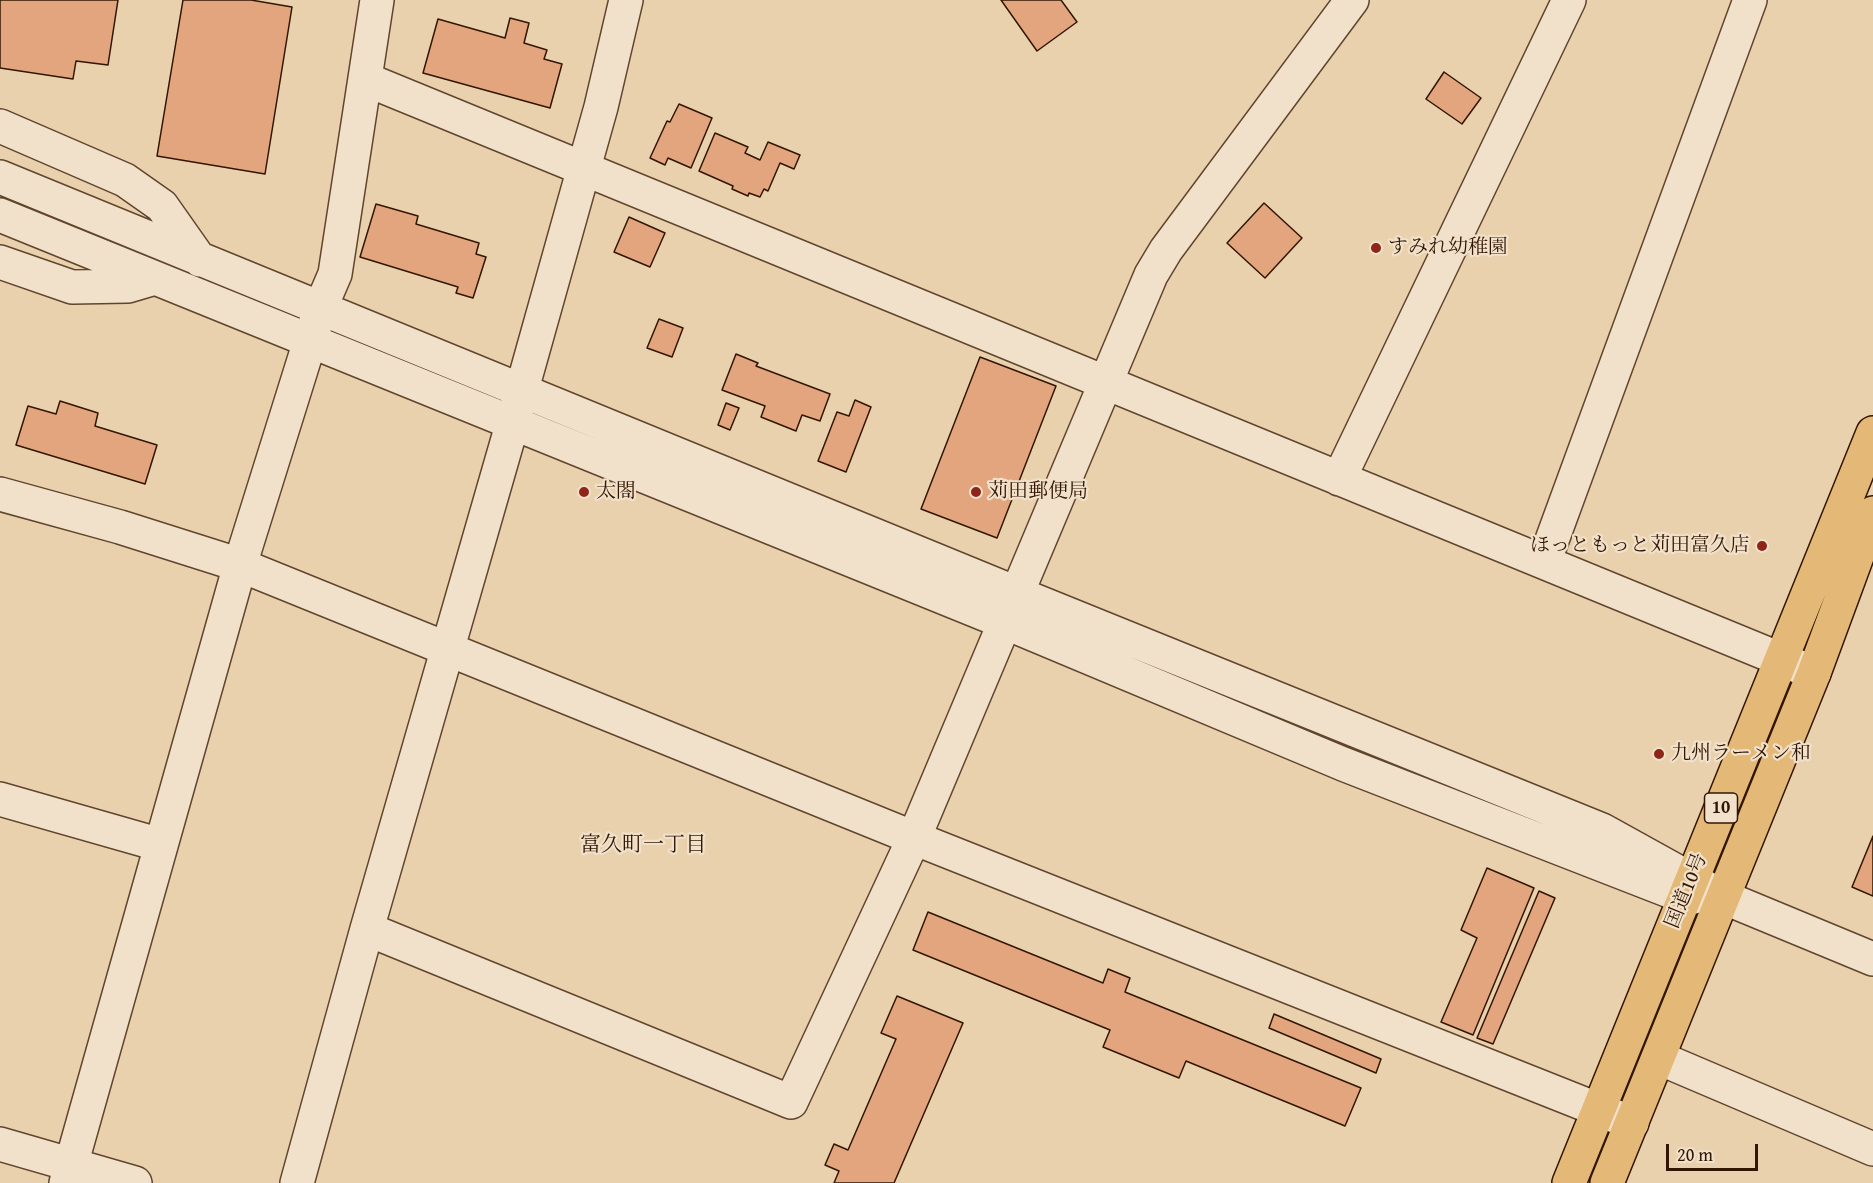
<!DOCTYPE html>
<html>
<head>
<meta charset="utf-8">
<style>
	body { margin:0 }
	#map { position:relative; width:1873px; height:1183px; overflow:hidden; background:#e9d1ae; font-family:"Gentium Book Plus",serif }
	canvas { display:block }
	.scale { position:absolute; left:1666px; top:1144px; width:92px; height:27px; box-sizing:border-box; border:3px solid #321602; border-top:0; padding-left:8px; font-size:18px; line-height:21px; white-space:nowrap; color:#321602; -webkit-text-stroke:4px #f1e1ca; paint-order:stroke }
</style>
</head>
<body>
<div id="map">
<canvas width="1873" height="1183"></canvas>
<div class="scale">20 m</div>
</div>
<script>
const context = document.querySelector('canvas').getContext('2d');
context.lineJoin = 'round';
function fill(path, color) {
  context.fillStyle = color;
  context.fill(path, 'evenodd');
}
function shape(rows) {
  const path = new Path2D();
  for (const r of rows) {
    path.moveTo(r[0], r[1]);
    for (let i = 2; i < r.length; i += 2) path.lineTo(r[i], r[i + 1]);
  }
  return path;
}
function stroke(path, color, width, dash) {
  context.strokeStyle = color;
  context.lineWidth = width;
  context.lineCap = dash ? 'butt' : 'round';
  context.setLineDash(dash || []);
  context.stroke(path);
}
function write(font, color, halo, rows, align = 'center') {
  context.font = font + ' "Gentium Book Plus","Noto Serif JP",serif';
  context.lineWidth = 4.5;
  context.setLineDash([]);
  context.textBaseline = 'middle';
  context.strokeStyle = halo;
  context.fillStyle = color;
  for (const [text, x, y, turn = 0] of rows) {
    context.save();
    context.translate(x, y);
    context.rotate((+turn || 0) * Math.PI / 180);
    context.textAlign = isNaN(turn) ? turn : align;
    if (halo) context.strokeText(text, 0, 0);
    context.fillText(text, 0, 0);
    context.restore();
  }
}
const building = shape([
	[0,0,118,0,108,65,76,61,73,79,0,68,0,0],
	[183,0,251,0,292,7,265,174,157,156,183,0],
	[1001,0,1061,0,1077,22,1037,51,1001,0],
	[510,18,529,23,524,43,547,50,544,59,562,64,550,108,423,73,438,19,505,38,510,18],
	[1444,72,1481,98,1462,124,1426,99,1444,72],
	[679,104,712,118,691,168,668,158,665,165,650,158,667,121,670,122,679,104],
	[715,133,748,147,745,153,760,160,768,142,800,155,794,169,780,163,768,191,764,189,760,197,749,193,748,196,732,189,733,186,699,171,715,133],
	[1264,203,1302,238,1265,278,1227,243,1264,203],
	[376,204,418,216,416,224,479,243,476,254,486,257,473,298,456,293,458,287,360,257,376,204],
	[629,217,665,233,650,267,614,252,629,217],
	[659,319,683,328,672,357,647,348,659,319],
	[736,354,758,363,756,366,830,394,820,421,802,415,796,431,761,417,765,406,722,390,736,354],
	[980,357,1056,386,997,538,921,509,980,357],
	[855,400,871,407,846,472,818,461,837,412,849,416,855,400],
	[60,401,98,413,95,426,157,445,145,484,16,445,28,406,56,414,60,401],
	[726,403,739,408,730,430,718,425,726,403],
	[1873,836,1873,896,1852,887,1873,836],
	[1487,868,1534,888,1473,1035,1441,1022,1477,938,1461,930,1487,868],
	[1539,891,1555,898,1493,1044,1477,1038,1539,891],
	[928,912,1103,983,1108,969,1130,978,1125,992,1361,1088,1345,1126,1186,1061,1179,1078,1103,1047,1110,1030,913,950,928,912],
	[897,996,963,1023,894,1183,834,1183,839,1171,825,1165,834,1144,848,1150,896,1039,881,1033,897,996],
	[1274,1014,1381,1059,1376,1073,1269,1028,1274,1014]
]);
const minor = shape([
	[365,79,1814,673],
	[0,126,125,180,162,206,200,260],
	[0,177,1016,593,1602,830,1723,897,1873,959],
	[0,215,1004,622,1343,764,1685,897,1694,897],
	[0,262,72,287,128,286,155,278],
	[1339,479,1569,0],
	[0,494,120,527,240,565,914,838,1632,1123],
	[1544,562,1750,0],
	[0,799,161,845],
	[367,929,791,1102,914,838,1151,275,1166,250,1352,0],
	[1659,1058,1873,1149],
	[0,1144,135,1183],
	[66,1183,240,565,320,309,335,274,377,0],
	[297,1183,367,929,512,425,601,107,626,0]
]);
const highway = shape([
	[1569,1183,1873,433],
	[1607,1183,1814,673,1873,513]
]);
const markers = [
	[1376,248,6,"#8f2418"],
	[584,492,6,"#8f2418"],
	[976,492,6,"#8f2418"],
	[1762,546,6,"#8f2418"],
	[1659,754,6,"#8f2418"]
];
const shields = [
	[1721,808,33]
];
const shieldNames = [
	["10",1721,808]
];
const poiNames = [
	["すみれ幼稚園",1388,248],
	["太閤",596,492],
	["苅田郵便局",988,492],
	["ほっともっと苅田富久店",1750,546,"right"],
	["九州ラーメン和",1671,754]
];
const streetNames = [
	["国道10号",1687,891,-68]
];
const neighbourhoodNames = [
	["富久町一丁目",643,846]
];
fill(building, '#e2a57e');
stroke(building, '#321602', 1.5);
stroke(minor, '#60452d', 36);
stroke(highway, '#321602', 36);
stroke(minor, '#f1e1ca', 33);
stroke(highway, '#e4b877', 33);
for (const [x, y, r, color] of markers) {
  const dot = new Path2D();
  dot.arc(x, y, r, 0, 2 * Math.PI);
  context.fillStyle = color;
  context.fill(dot);
  stroke(dot, '#f1e1ca', 2);
}
for (const [x, y, w] of shields) {
  const box = new Path2D();
  box.roundRect(x - w / 2, y - 15, w, 30, 4.5);
  context.fillStyle = '#f1e1ca';
  context.fill(box);
  stroke(box, '#321602', 1.5);
}
write('bold 18px', '#321602', null, shieldNames);
write('20px', '#321602', '#f1e1ca', poiNames, 'left');
write('20px', '#321602', '#f1e1ca', streetNames);
write('21px', '#321602', '#f1e1ca', neighbourhoodNames);
</script>
</body>
</html>
